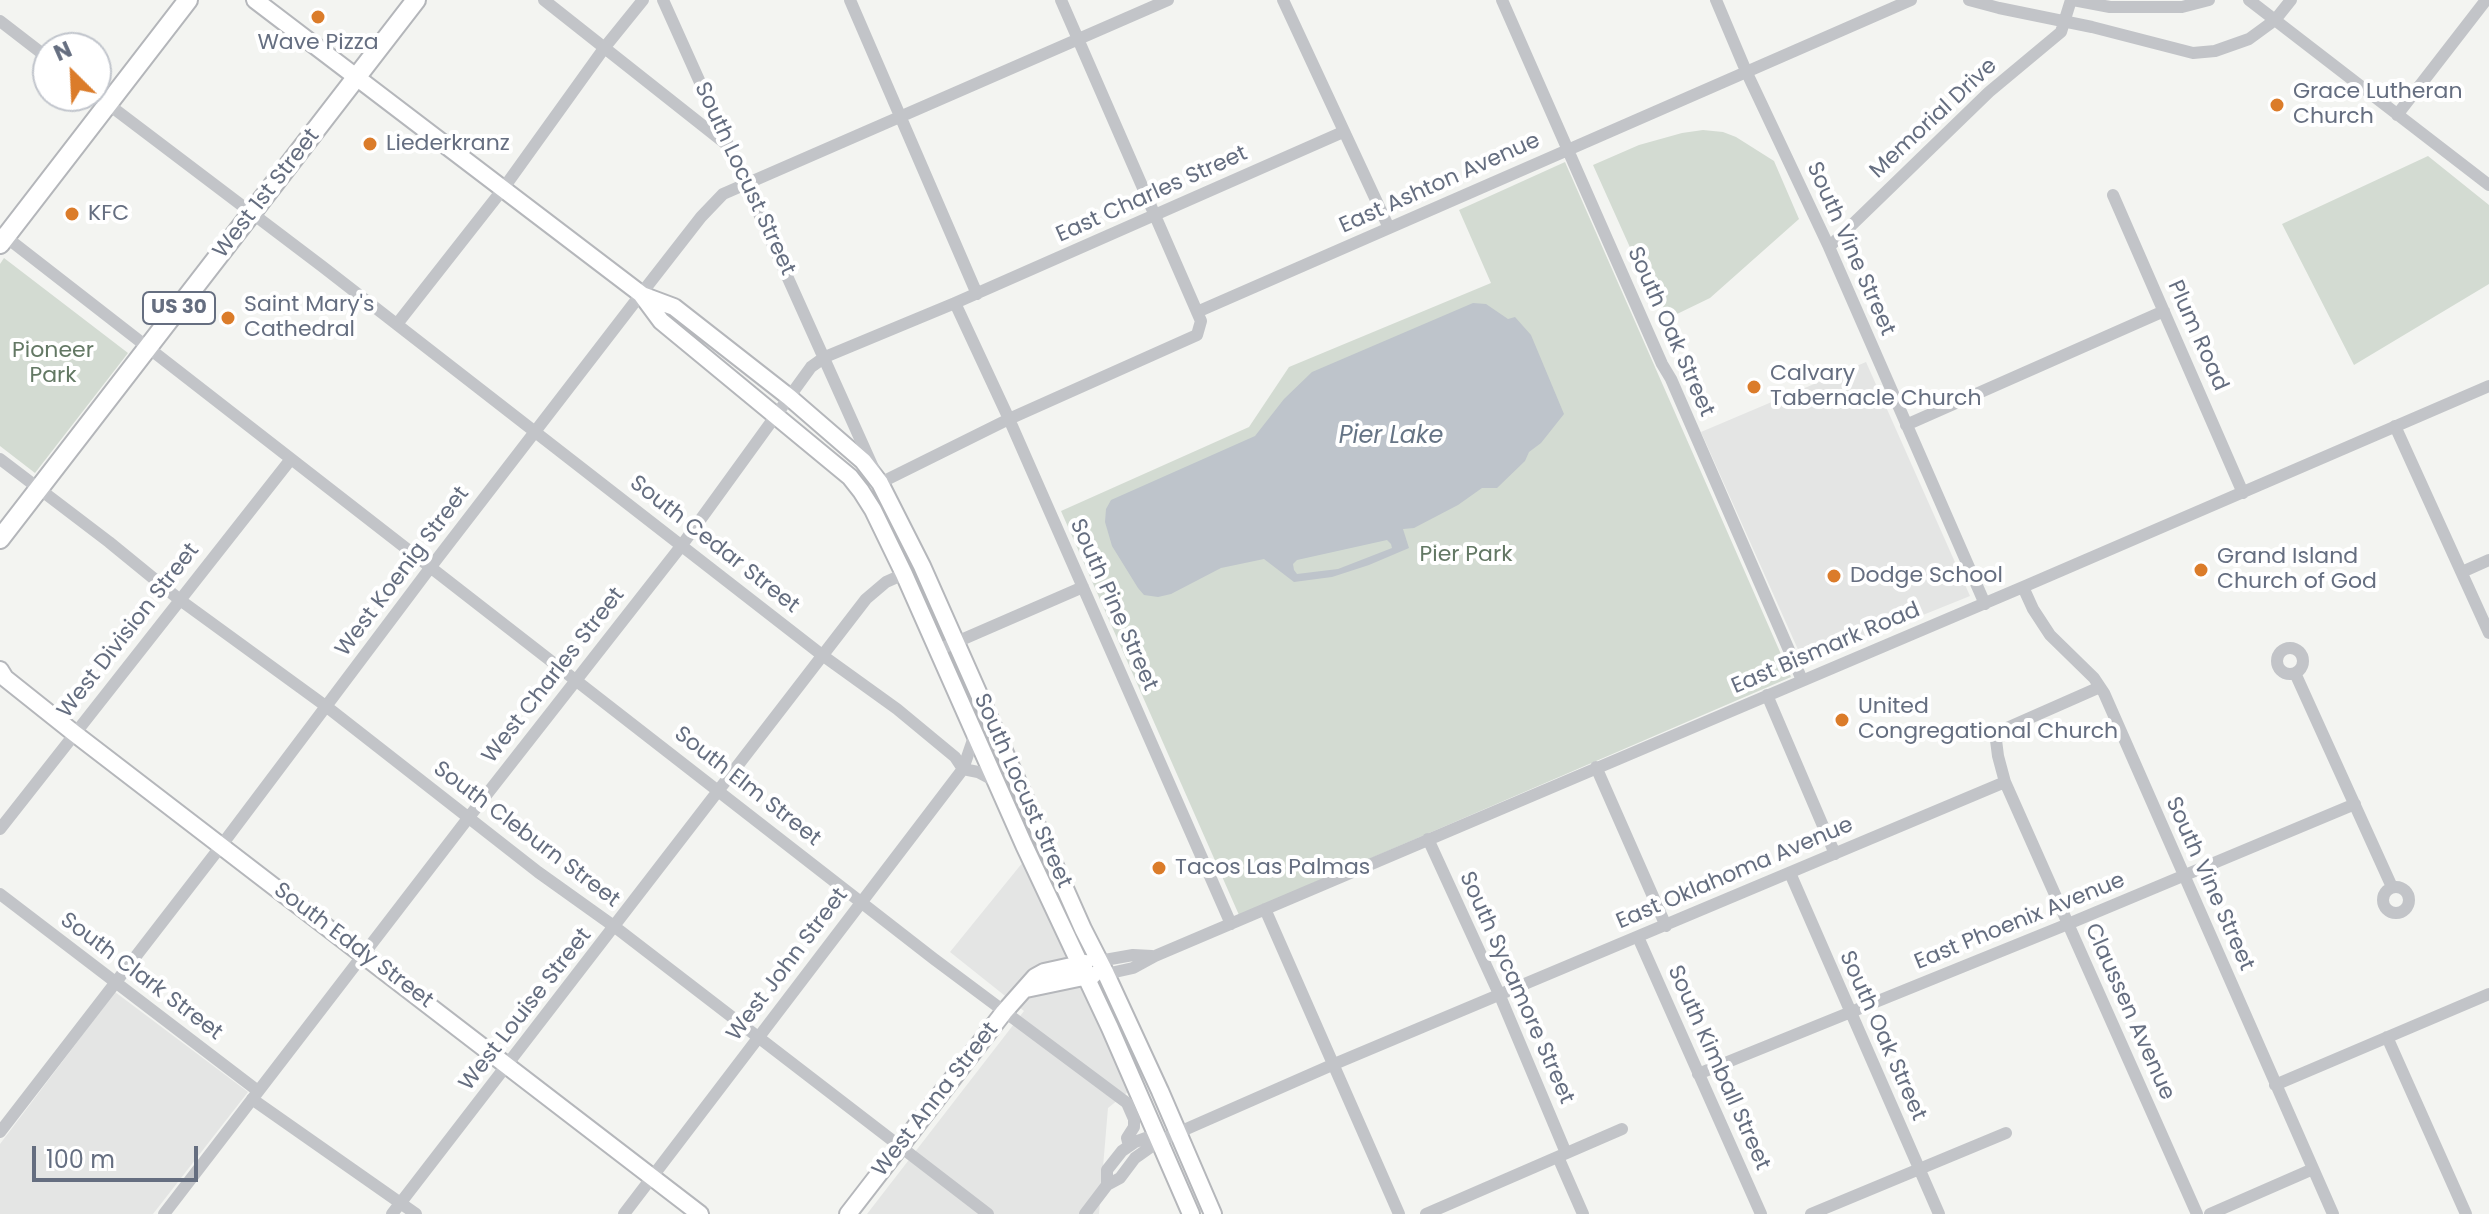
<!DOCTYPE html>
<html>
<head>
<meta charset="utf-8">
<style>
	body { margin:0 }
	#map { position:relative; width:2489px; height:1214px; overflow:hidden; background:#f3f4f1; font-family:Poppins,sans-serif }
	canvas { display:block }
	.north { position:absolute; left:32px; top:32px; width:80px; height:80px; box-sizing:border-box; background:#fff; border:2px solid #c1c5cc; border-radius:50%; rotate:336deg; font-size:22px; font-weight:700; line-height:32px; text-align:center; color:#656e80 }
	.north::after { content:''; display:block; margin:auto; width:28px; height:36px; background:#db7c2a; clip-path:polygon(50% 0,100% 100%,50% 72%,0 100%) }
	.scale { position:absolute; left:32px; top:1146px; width:166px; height:36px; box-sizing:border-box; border:4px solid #656e80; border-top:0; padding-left:10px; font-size:24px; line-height:28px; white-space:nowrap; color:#656e80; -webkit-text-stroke:6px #fff; paint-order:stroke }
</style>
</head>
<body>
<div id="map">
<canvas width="2489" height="1214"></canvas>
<div class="north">N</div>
<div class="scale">100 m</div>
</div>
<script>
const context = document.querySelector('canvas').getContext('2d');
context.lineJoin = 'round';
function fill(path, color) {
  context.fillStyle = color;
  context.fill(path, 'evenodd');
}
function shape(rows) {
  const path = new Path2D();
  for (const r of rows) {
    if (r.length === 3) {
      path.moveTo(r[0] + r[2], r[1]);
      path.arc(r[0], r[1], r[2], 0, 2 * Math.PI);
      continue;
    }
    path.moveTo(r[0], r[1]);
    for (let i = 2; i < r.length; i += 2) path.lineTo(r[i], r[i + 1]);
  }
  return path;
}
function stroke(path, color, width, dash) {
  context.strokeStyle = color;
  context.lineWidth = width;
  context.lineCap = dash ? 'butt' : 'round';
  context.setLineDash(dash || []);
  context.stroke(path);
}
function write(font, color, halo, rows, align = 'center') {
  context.font = font + ' Poppins,sans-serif';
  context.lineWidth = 8;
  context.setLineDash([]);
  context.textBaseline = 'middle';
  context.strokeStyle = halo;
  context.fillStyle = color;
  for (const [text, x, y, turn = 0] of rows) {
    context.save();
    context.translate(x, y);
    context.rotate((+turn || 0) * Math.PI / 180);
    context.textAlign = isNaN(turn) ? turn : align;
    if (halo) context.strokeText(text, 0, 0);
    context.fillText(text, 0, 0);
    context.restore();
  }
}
const built = shape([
	[1866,362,1970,596,1804,663,1701,432],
	[1036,846,1144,1079,1108,1108,1099,1214,867,1214,1024,1011,950,952],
	[115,992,248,1092,153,1214,0,1214,0,1144]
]);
const green = shape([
	[1703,130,1723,132,1736,137,1774,161,1799,219,1710,298,1677,314,1665,312,1656,292,1646,283,1593,165,1639,145,1682,133],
	[2428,156,2489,205,2489,284,2354,365,2282,224],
	[1565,162,1791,677,1239,915,1061,511,1249,427,1289,367,1491,283,1459,210],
	[4,258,128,353,35,473,0,446,0,264]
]);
const water = shape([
	[1473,303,1486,304,1508,319,1515,317,1531,335,1564,414,1541,443,1529,452,1525,461,1497,488,1482,488,1458,505,1414,528,1403,529,1409,548,1369,565,1332,577,1294,582,1264,559,1221,568,1171,594,1158,597,1144,595,1138,588,1112,546,1105,522,1106,509,1111,500,1255,436,1284,399,1312,372],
	[1387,540,1391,544,1392,548,1338,569,1297,574,1294,570,1293,564,1297,560]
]);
const minor = shape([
	[544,0,726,144],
	[663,0,880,483,1009,419,1197,335,1201,321,1061,0],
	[850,0,977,294],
	[1283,0,1389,228],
	[1502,0,1662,364,1671,379,1802,680],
	[1716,0,1746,71,1829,247,1985,604],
	[1969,0,1999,8,2092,27,2193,53,2215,51,2249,39,2275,20,2291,0],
	[2073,0,2110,7,2182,7,2209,0],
	[2249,0,2489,185],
	[0,21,48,58],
	[96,95,323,267,822,655,897,709,955,757,963,769,978,772,995,781],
	[2397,115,2486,0],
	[2113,195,2243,493],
	[2,234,934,959,1127,1103,1134,1119,1134,1127,1127,1138,1129,1146],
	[1829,247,1989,92,2061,32,2071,0],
	[955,303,1009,419,1231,924],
	[1197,312,1911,0],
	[397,324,503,189,605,47,643,0],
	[1906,425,2164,311],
	[2395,426,2489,633],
	[0,459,109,542,180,600,327,707,538,872,615,927,988,1214],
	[2462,572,2489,560],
	[2023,587,2033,609,2050,635,2094,678,2104,693,2333,1214],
	[2290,661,13],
	[938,650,1083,587],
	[2295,673,2392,887],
	[2100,687,2007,728,1996,740,1998,756,2005,782,2197,1214],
	[1767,695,1835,854],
	[1596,767,1666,926],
	[0,829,291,459],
	[1428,839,1500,996,1566,1153],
	[1790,873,1939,1214],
	[2396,900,13],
	[0,894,258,1091],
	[1265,909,1399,1214],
	[1638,937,1761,1214],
	[1099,961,1133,955,1152,956],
	[1106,974,1133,968,1155,956,2023,587,2489,386],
	[2387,1037,2466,1214],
	[1698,1074,2068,924,2355,804],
	[2275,1085,2489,994],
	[252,1099,416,1214],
	[0,1132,221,846,430,568,641,294,701,217,723,194,1168,0],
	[1558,1157,1583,1214],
	[1107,1185,1107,1170,1122,1151,1135,1142,1146,1138,1159,1141],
	[164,1214,469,817,682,545,811,367,825,357,955,303,1343,132],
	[392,1214,866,599,886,582,904,574],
	[624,1214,963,769,975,734],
	[1085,1214,1107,1185,1120,1178,1135,1158,1159,1141,1332,1065,2005,782],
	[1426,1214,1622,1129],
	[1811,1214,2006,1133],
	[2210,1214,2313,1169]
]);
const major = shape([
	[255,0,641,294,661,321,850,477,861,491,873,510,904,574,1024,845,1110,1028,1191,1214],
	[642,295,674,307,789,397,863,461,880,483,922,566,1083,929,1106,974,1160,1091,1213,1214],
	[0,670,5,678,74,733,700,1214],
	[1026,989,1093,975],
	[848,1214,1004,1012,1035,977,1044,972,1085,963]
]);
const highway = shape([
	[0,244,188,0],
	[0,539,416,0]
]);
const markers = [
	[318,17,8,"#db7c2a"],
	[2277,105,8,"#db7c2a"],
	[370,144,8,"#db7c2a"],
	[72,214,8,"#db7c2a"],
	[228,318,8,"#db7c2a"],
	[1754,387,8,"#db7c2a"],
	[2201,570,8,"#db7c2a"],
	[1834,576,8,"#db7c2a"],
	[1842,720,8,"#db7c2a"],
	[1159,868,8,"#db7c2a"]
];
const shields = [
	[179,308,72]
];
const shieldNames = [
	["US 30",179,308]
];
const poiNames = [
	["Wave Pizza",318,43,"center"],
	["Grace Lutheran",2293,92],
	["Church",2293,117],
	["Liederkranz",386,144],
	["KFC",88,214],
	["Saint Mary's",244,305],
	["Cathedral",244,330],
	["Calvary",1770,374],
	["Tabernacle Church",1770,399],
	["Grand Island",2217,557],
	["Church of God",2217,582],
	["Dodge School",1850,576],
	["United",1858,707],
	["Congregational Church",1858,732],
	["Tacos Las Palmas",1175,868]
];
const streetNames = [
	["Memorial Drive",1934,119,-43],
	["South Locust Street",744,179,65],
	["East Ashton Avenue",1440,184,-24],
	["West 1st Street",267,194,-52],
	["East Charles Street",1152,195,-24],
	["South Vine Street",1850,249,66],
	["South Oak Street",1670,332,66],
	["Plum Road",2197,336,66],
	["South Cedar Street",714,545,38],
	["West Koenig Street",403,572,-53],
	["South Pine Street",1113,605,66],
	["West Division Street",129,631,-52],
	["East Bismark Road",1826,649,-23],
	["West Charles Street",554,676,-52],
	["South Elm Street",747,787,38],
	["South Locust Street",1022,791,66],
	["South Cleburn Street",526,835,37],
	["East Oklahoma Avenue",1735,874,-23],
	["South Vine Street",2209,884,66],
	["East Phoenix Avenue",2020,922,-22],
	["South Eddy Street",353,946,37],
	["West John Street",788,965,-53],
	["South Clark Street",141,977,37],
	["South Sycamore Street",1516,988,66],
	["West Louise Street",526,1010,-52],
	["Claussen Avenue",2129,1012,66],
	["South Oak Street",1882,1036,66],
	["South Kimball Street",1718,1068,66],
	["West Anna Street",936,1100,-52]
];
const parkNames = [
	["Pioneer",53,351],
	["Park",53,376],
	["Pier Park",1466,555]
];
const waterNames = [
	["Pier Lake",1391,437]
];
fill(built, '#e4e5e4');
fill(green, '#d3dbd2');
fill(water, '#bec4cb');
stroke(major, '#b5b7bb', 20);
stroke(highway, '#b4b6ba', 22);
stroke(minor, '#c2c4c8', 12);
stroke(major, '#fff', 16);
stroke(highway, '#fff', 18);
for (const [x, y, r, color] of markers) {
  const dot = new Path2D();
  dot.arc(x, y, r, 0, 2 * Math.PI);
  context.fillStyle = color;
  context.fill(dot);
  stroke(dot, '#fff', 3);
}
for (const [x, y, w] of shields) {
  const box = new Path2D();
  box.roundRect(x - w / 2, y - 16, w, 32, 6);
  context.fillStyle = '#fff';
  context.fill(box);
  stroke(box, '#656e80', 2);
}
write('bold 20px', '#656e80', null, shieldNames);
write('22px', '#656e80', '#fff', poiNames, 'left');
write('22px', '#656e80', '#fff', streetNames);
write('22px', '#637864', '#fff', parkNames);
write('italic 24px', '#657485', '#fff', waterNames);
</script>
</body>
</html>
